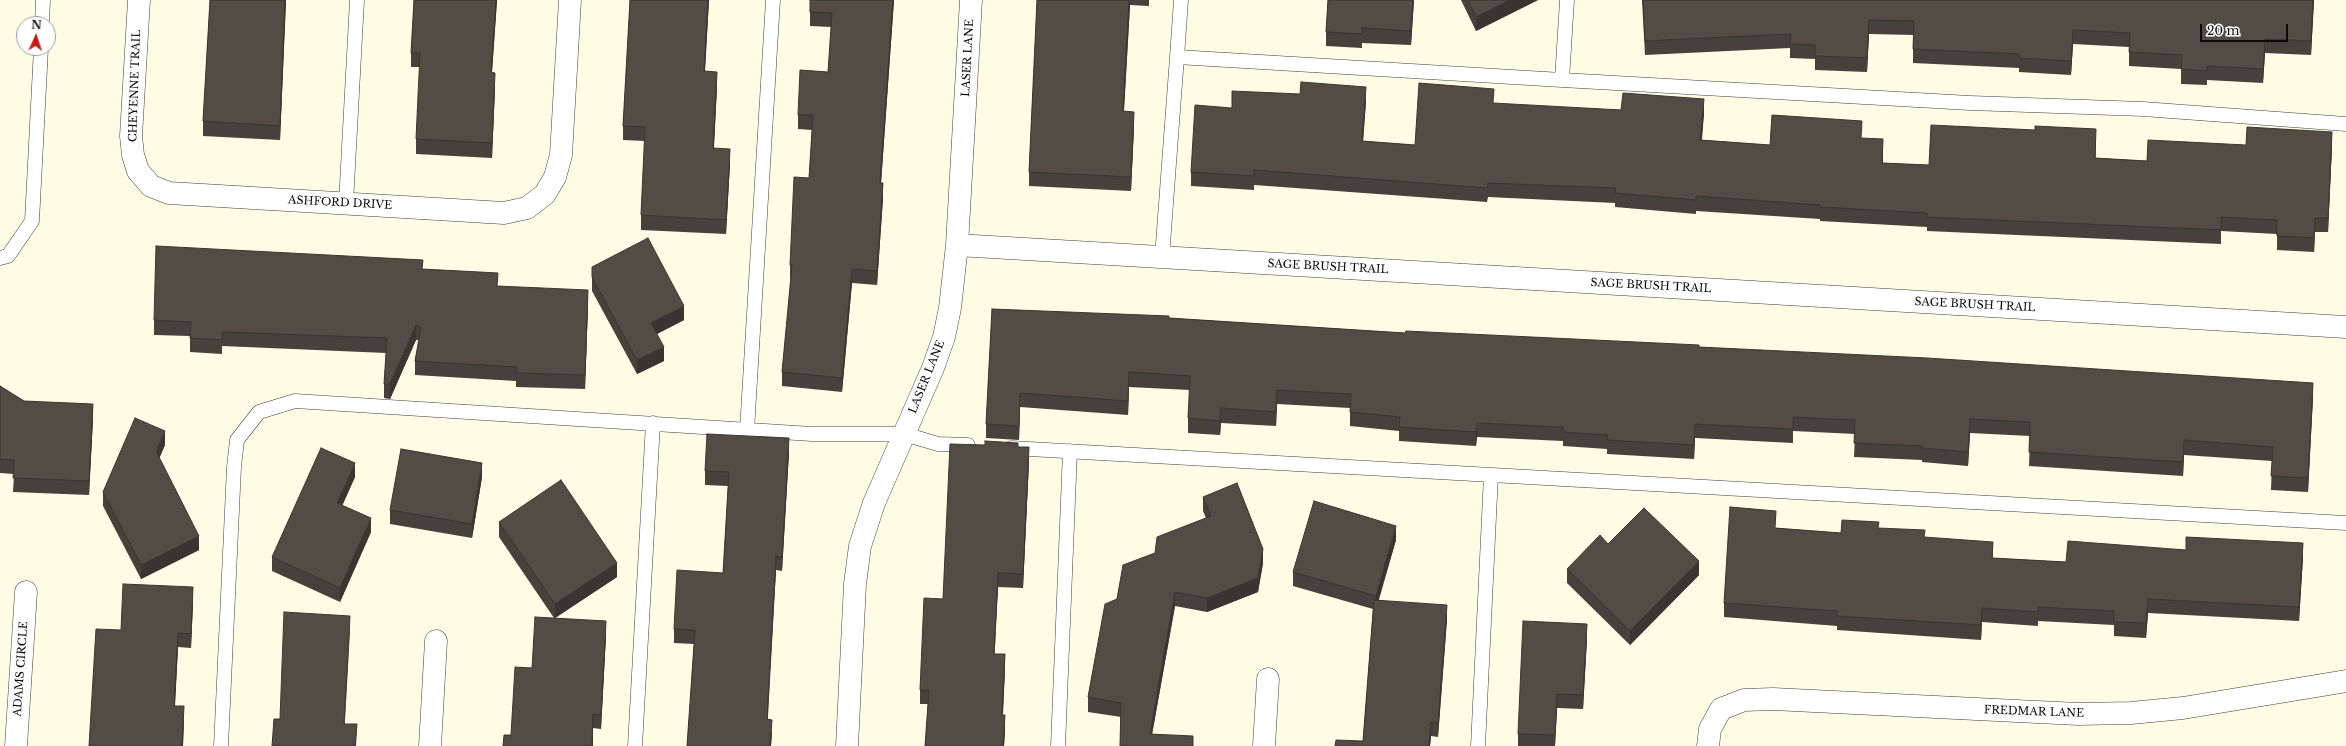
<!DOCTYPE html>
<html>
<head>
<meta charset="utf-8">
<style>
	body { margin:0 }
	#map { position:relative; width:2346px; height:746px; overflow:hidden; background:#fffce6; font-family:"Libre Baskerville",serif }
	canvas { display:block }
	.north { position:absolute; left:16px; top:16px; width:40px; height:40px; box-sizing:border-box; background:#fff; border:1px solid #9d9d9d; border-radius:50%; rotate:3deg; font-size:11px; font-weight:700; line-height:16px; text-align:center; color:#0a0a0a }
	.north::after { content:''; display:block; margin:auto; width:14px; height:18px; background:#c21f19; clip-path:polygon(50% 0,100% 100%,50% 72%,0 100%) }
	.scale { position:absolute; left:2200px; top:24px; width:88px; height:18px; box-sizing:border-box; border:2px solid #0a0a0a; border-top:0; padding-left:5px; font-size:12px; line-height:14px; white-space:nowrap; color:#0a0a0a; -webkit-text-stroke:3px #fff; paint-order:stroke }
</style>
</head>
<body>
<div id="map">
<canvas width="2346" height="746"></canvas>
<div class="north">N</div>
<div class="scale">20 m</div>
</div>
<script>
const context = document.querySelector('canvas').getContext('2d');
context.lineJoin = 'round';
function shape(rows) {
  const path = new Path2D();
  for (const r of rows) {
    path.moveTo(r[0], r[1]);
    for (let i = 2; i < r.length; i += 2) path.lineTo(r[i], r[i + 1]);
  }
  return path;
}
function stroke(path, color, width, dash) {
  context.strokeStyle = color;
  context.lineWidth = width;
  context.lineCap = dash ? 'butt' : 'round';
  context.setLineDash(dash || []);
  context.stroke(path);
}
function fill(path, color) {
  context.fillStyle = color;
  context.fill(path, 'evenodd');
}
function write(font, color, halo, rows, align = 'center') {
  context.font = font + ' "Libre Baskerville",serif';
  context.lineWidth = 4;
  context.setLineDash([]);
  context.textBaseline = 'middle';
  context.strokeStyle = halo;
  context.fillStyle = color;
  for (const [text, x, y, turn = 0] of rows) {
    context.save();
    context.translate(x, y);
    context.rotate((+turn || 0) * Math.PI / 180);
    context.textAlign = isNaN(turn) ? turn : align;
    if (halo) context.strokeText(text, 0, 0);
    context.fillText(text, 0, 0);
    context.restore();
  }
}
const service = shape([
	[42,24,43,0],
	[1177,57,1181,0],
	[1562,80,1970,103,2143,109,2346,124],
	[346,203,357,0],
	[1162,257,1177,57,1562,80,1567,0],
	[0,258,8,256,32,221,41,48],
	[747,430,773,0],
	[1011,448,2346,523],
	[221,746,234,467,237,440,259,412,295,401,812,434,904,434,938,444,968,445],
	[635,746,653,423],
	[1058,746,1070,451],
	[1478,746,1491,475]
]);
const minor = shape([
	[139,0,131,136,133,155,138,171,151,186,169,193,504,213,527,208,545,194,555,177,561,155,570,0],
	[957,245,2346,327],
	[16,746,26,592],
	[430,746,436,641],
	[847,746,855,584,860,546,874,503,933,368,944,337,950,308,957,245,971,0],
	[1264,746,1268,679],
	[1708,746,1710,729,1721,709,1744,700,1773,699,2078,714,2131,713,2183,708,2346,681]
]);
const wall = shape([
	[210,0,286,0,280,140,203,136,203,121],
	[414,0,497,0,492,72,495,87,492,158,416,154,416,139,420,67,411,67,411,53],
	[630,0,709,0,705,71,717,86,714,148,730,163,726,234,641,230,641,215,645,141,623,140,623,126],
	[810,0,894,0,881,183,883,198,877,285,852,283,842,392,782,386,782,372,791,279,790,279,790,265,809,178,812,130,798,129,798,115,828,72,831,27,810,26],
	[1037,0,1149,0,1149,6,1130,5,1124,111,1134,126,1131,191,1029,186,1029,172],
	[1328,0,1414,0,1411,45,1362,43,1362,48,1326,46,1326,32],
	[1461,0,1538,0,1476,31],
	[1642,0,2314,0,2311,55,2265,53,2263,83,2207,80,2207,85,2181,84,2181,69,2129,66,2129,47,2073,44,2071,75,2019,72,2019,68,1913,63,1913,35,1869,34,1867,72,1815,70,1815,59,1790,58,1790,48,1645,55],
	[1366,101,1363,141,1415,145,1494,104,1621,110,1704,113,1702,140,1770,145,1862,138,1883,154,1883,163,1929,165,2096,143,2095,158,2147,161,2246,145,2332,146,2328,232,2315,232,2314,252,2277,250,2277,234,2221,231,2221,244,1927,231,1927,227,1820,221,1820,219,1696,211,1696,214,1615,207,1615,203,1488,197,1487,202,1254,185,1254,190,1191,186,1191,172,1232,108],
	[592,267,684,320,657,334,664,361,637,374,592,291],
	[423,269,498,286,588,304,585,389,516,387,516,381,415,375,415,361,419,340,416,340,390,399,384,398,384,384,386,353,222,346,222,354,190,352,190,336,154,335,154,320],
	[992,309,1169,318,1405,333,1699,347,2313,397,2308,492,2271,490,2272,461,2184,455,2183,476,2029,466,2030,436,1970,433,1968,466,1922,462,1922,460,1854,457,1855,434,1793,431,1793,443,1695,438,1694,459,1607,454,1607,449,1563,446,1563,441,1477,437,1476,446,1399,441,1399,431,1350,426,1350,408,1277,404,1276,426,1221,423,1220,435,1188,433,1188,418,1190,390,1129,387,1128,415,1020,407,1019,440,986,438,986,424],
	[0,386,24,401,93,418,89,495,13,492,14,474,0,473],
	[165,445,159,458,199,550,141,579,103,506,103,492],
	[1018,447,1029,461,1023,588,998,587,994,654,1005,668,1003,715,1005,730,1004,746,925,746,928,704,920,704,920,690,943,599],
	[789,452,782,571,776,570,767,719,772,734,771,746,687,746,694,644,674,643,674,629,723,573,728,486,705,485,705,471],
	[355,477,342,506,371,532,340,602,272,571,272,557],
	[482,477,472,538,390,524,390,510],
	[1203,497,1263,563,1258,592,1207,612,1175,606,1152,734,1193,746,1120,746,1121,717,1088,712,1088,697,1117,599,1155,553,1206,518,1203,511],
	[499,522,617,577,555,618,606,635,601,729,593,728,593,746,503,746,511,735,532,668,554,618,499,537],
	[1776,528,1841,533,1879,528,1925,537,1993,558,2066,562,2186,550,2303,557,2299,621,2148,613,2146,638,2114,636,2114,625,2038,621,2038,626,1982,622,1981,640,1837,630,1837,626,1724,617,1724,603],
	[1396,540,1378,600,1447,619,1438,737,1431,736,1430,746,1363,741,1373,609,1293,586,1293,572],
	[1608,544,1699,575,1630,645,1567,583,1567,569],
	[193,601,191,648,178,647,175,706,184,721,183,746,89,746],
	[1587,638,1583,709,1557,708,1555,746,1518,746,1518,734]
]);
const shadedWall = shape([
	[285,0,286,0,280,140,280,126],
	[496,0,497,0,491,86,491,72],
	[708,0,709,0,704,85,704,71],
	[893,0,894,0,880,197,880,183],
	[1129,0,1130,5,1123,125,1123,111],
	[1413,0,1414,0,1411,45,1411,31],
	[1510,0,1538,0,1476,31,1476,17],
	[2313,0,2314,0,2311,55,2311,41],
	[1869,20,1869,34,1867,72,1867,58],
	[2073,30,2073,44,2071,75,2071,61],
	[2265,39,2265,53,2263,83,2263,69],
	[717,72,717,86,713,162,713,148],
	[495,73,495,87,492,158,492,143],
	[1366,87,1366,101,1362,155,1362,141],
	[1704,99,1704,113,1700,154,1700,140],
	[1134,112,1134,126,1131,191,1131,177],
	[2096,129,2096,143,2095,172,2095,158],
	[2332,132,2332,146,2328,232,2328,218],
	[1883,139,1883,154,1882,177,1882,163],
	[730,149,730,163,726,234,726,220],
	[883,183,883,198,877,285,877,271],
	[2315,218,2315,232,2314,252,2314,238],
	[852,269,852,283,842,392,842,378],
	[588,290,588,304,585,389,585,375],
	[684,306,684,320,651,337,651,323],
	[416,325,416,340,390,399,390,384],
	[664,347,664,361,637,374,637,360],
	[1129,372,1129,387,1128,415,1128,401],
	[2313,383,2313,397,2308,492,2308,478],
	[1277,390,1277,404,1276,426,1276,412],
	[1020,393,1020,407,1019,440,1019,426],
	[93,404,93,418,89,495,89,481],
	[1221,408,1221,423,1220,435,1220,421],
	[1970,419,1970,433,1968,466,1968,452],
	[1477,423,1477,437,1476,446,1476,432],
	[1695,424,1695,438,1694,459,1694,445],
	[165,431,165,445,156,466,156,451],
	[789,438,789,452,782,571,782,557],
	[2184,440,2184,455,2183,476,2183,462],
	[1029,447,1029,461,1023,588,1023,574],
	[355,463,355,477,337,517,337,503],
	[482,463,482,477,472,538,472,524],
	[371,518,371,532,340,602,340,588],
	[1396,526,1396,540,1376,610,1376,596],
	[199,536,199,550,141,579,141,565],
	[1993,542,1993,556,1992,572,1992,558],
	[2303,543,2303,557,2299,621,2299,607],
	[1263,549,1263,563,1258,592,1207,612,1207,598],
	[776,556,776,570,767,734,767,719],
	[1699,561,1699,575,1630,645,1630,631],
	[617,563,617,577,555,618,555,604],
	[998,573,998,587,994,668,994,654],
	[193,587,193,601,191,648,191,634],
	[1175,592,1175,606,1150,746,1150,734],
	[2148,599,2148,613,2146,638,2146,623],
	[1447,605,1447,619,1438,737,1438,723],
	[1982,608,1982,622,1981,640,1981,625],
	[350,616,350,630,344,738,344,724],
	[606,621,606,635,601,729,601,715],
	[1587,624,1587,638,1583,709,1583,695],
	[178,633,178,647,174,720,174,706],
	[1005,654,1005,668,1002,729,1002,715],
	[1557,694,1557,708,1555,746,1555,735],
	[184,706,183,746,182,746],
	[593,714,593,746,592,746],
	[1005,715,1005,730,1004,746,1003,746],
	[772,720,771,746,770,746],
	[1431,722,1431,736,1430,746,1429,746],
	[357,724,356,746,355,746]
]);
const building = shape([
	[210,0,285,0,280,126,203,121,210,0],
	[414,0,496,0,491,72,495,73,492,143,416,139,420,53,411,53,414,0],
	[630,0,708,0,704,71,717,72,713,148,730,149,726,220,641,215,645,127,623,126,630,0],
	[810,0,893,0,880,183,883,183,877,271,852,269,842,378,782,372,792,265,790,265,794,177,809,178,813,115,798,115,800,70,828,72,832,13,810,12,810,0],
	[1037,0,1129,0,1123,111,1134,112,1131,177,1029,172,1037,0],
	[1328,0,1413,0,1411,31,1362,28,1362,34,1326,32,1328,0],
	[1468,0,1510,0,1476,17,1468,0],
	[1643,0,2313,0,2311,41,2265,39,2263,69,2207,66,2207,71,2181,69,2182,55,2129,52,2130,33,2073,30,2071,61,2019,58,2019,54,1913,49,1914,21,1869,20,1867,58,1815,56,1815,45,1790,44,1791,34,1645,41,1643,0],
	[1301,82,1366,87,1362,141,1415,145,1419,83,1494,89,1493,103,1621,110,1623,93,1704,99,1700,140,1770,145,1772,115,1862,121,1861,138,1883,139,1882,163,1929,165,1931,125,2035,130,2035,126,2096,129,2095,158,2147,161,2148,140,2246,145,2247,127,2332,132,2328,218,2315,218,2314,238,2277,236,2277,220,2221,217,2221,230,1927,217,1927,213,1820,207,1820,205,1696,196,1696,200,1615,193,1616,188,1488,183,1487,188,1254,170,1254,176,1191,172,1195,105,1232,108,1232,91,1300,94,1301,82],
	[648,238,684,306,651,323,664,347,637,360,592,277,592,267,648,238],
	[156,246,423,260,422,269,498,273,497,286,588,290,585,375,516,373,517,367,415,361,421,327,416,325,390,384,384,384,387,338,222,332,222,340,190,338,191,322,154,320,156,246],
	[992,309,1169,316,1169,318,1405,333,1406,331,1699,345,1699,347,1927,358,2313,383,2308,478,2271,476,2273,447,2184,440,2183,462,2029,452,2030,422,1970,419,1968,452,1922,448,1922,446,1854,443,1855,420,1793,417,1793,429,1695,424,1694,445,1607,440,1608,435,1563,432,1563,427,1477,423,1476,432,1399,427,1400,417,1350,412,1351,394,1277,390,1276,412,1221,408,1220,421,1188,418,1190,376,1129,372,1128,401,1020,393,1019,426,986,424,992,309],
	[0,386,24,401,93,404,89,481,13,478,14,460,0,459,0,386],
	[135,418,165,431,156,451,199,536,141,565,103,492,135,418],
	[707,434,789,438,782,557,776,556,767,719,772,720,770,746,687,746,695,630,674,629,677,570,723,573,729,472,705,471,707,434],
	[985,441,1018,443,1018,447,1029,447,1023,574,998,573,994,654,1005,654,1002,715,1005,715,1003,746,925,746,929,690,920,690,924,598,943,599,950,444,985,445,985,441],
	[321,448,355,463,337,503,371,518,340,588,272,557,321,448],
	[401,449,482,463,472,524,390,510,401,449],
	[561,480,617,563,555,604,499,522,561,480],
	[1237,483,1263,549,1258,578,1207,598,1175,592,1150,734,1193,736,1193,746,1120,746,1121,703,1088,697,1105,604,1117,599,1123,565,1155,553,1157,537,1211,516,1203,497,1237,483],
	[1314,501,1396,526,1376,596,1293,572,1314,501],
	[1730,507,1776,511,1775,528,1841,533,1842,520,1879,522,1878,528,1925,530,1924,537,1993,542,1992,558,2066,562,2068,541,2186,550,2186,537,2303,543,2299,607,2148,599,2146,623,2114,622,2114,611,2038,607,2038,612,1982,608,1981,625,1837,616,1837,611,1724,603,1730,507],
	[1644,508,1699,561,1630,631,1567,569,1600,535,1608,544,1644,508],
	[123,584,193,587,191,634,178,633,174,706,184,706,182,746,89,746,96,629,121,630,123,584],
	[1374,600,1447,605,1438,723,1431,722,1429,746,1335,746,1336,740,1363,741,1374,600],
	[284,612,350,616,344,724,357,724,355,746,272,746,274,719,280,719,284,612],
	[535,617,606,621,601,715,593,714,592,746,503,746,504,735,511,735,515,667,532,668,535,617],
	[1523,621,1587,624,1583,695,1557,694,1555,735,1518,734,1523,621]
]);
const streetNames = [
	["LASER LANE",968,58,-87],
	["CHEYENNE TRAIL",135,86,-88],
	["ASHFORD DRIVE",340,203,3],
	["SAGE BRUSH TRAIL",1328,267,3],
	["SAGE BRUSH TRAIL",1651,286,3],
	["SAGE BRUSH TRAIL",1975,305,3],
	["LASER LANE",927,377,-68],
	["ADAMS CIRCLE",21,669,-86],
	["FREDMAR LANE",2034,712,2]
];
stroke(service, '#3d3d3d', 15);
stroke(minor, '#3d3d3d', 23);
stroke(service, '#fff', 14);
stroke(minor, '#fff', 22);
fill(wall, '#47413b');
fill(shadedWall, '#3a3530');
fill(building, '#534c45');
stroke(building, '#3a3530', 1);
write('11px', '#0a0a0a', '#fff', streetNames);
</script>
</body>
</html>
